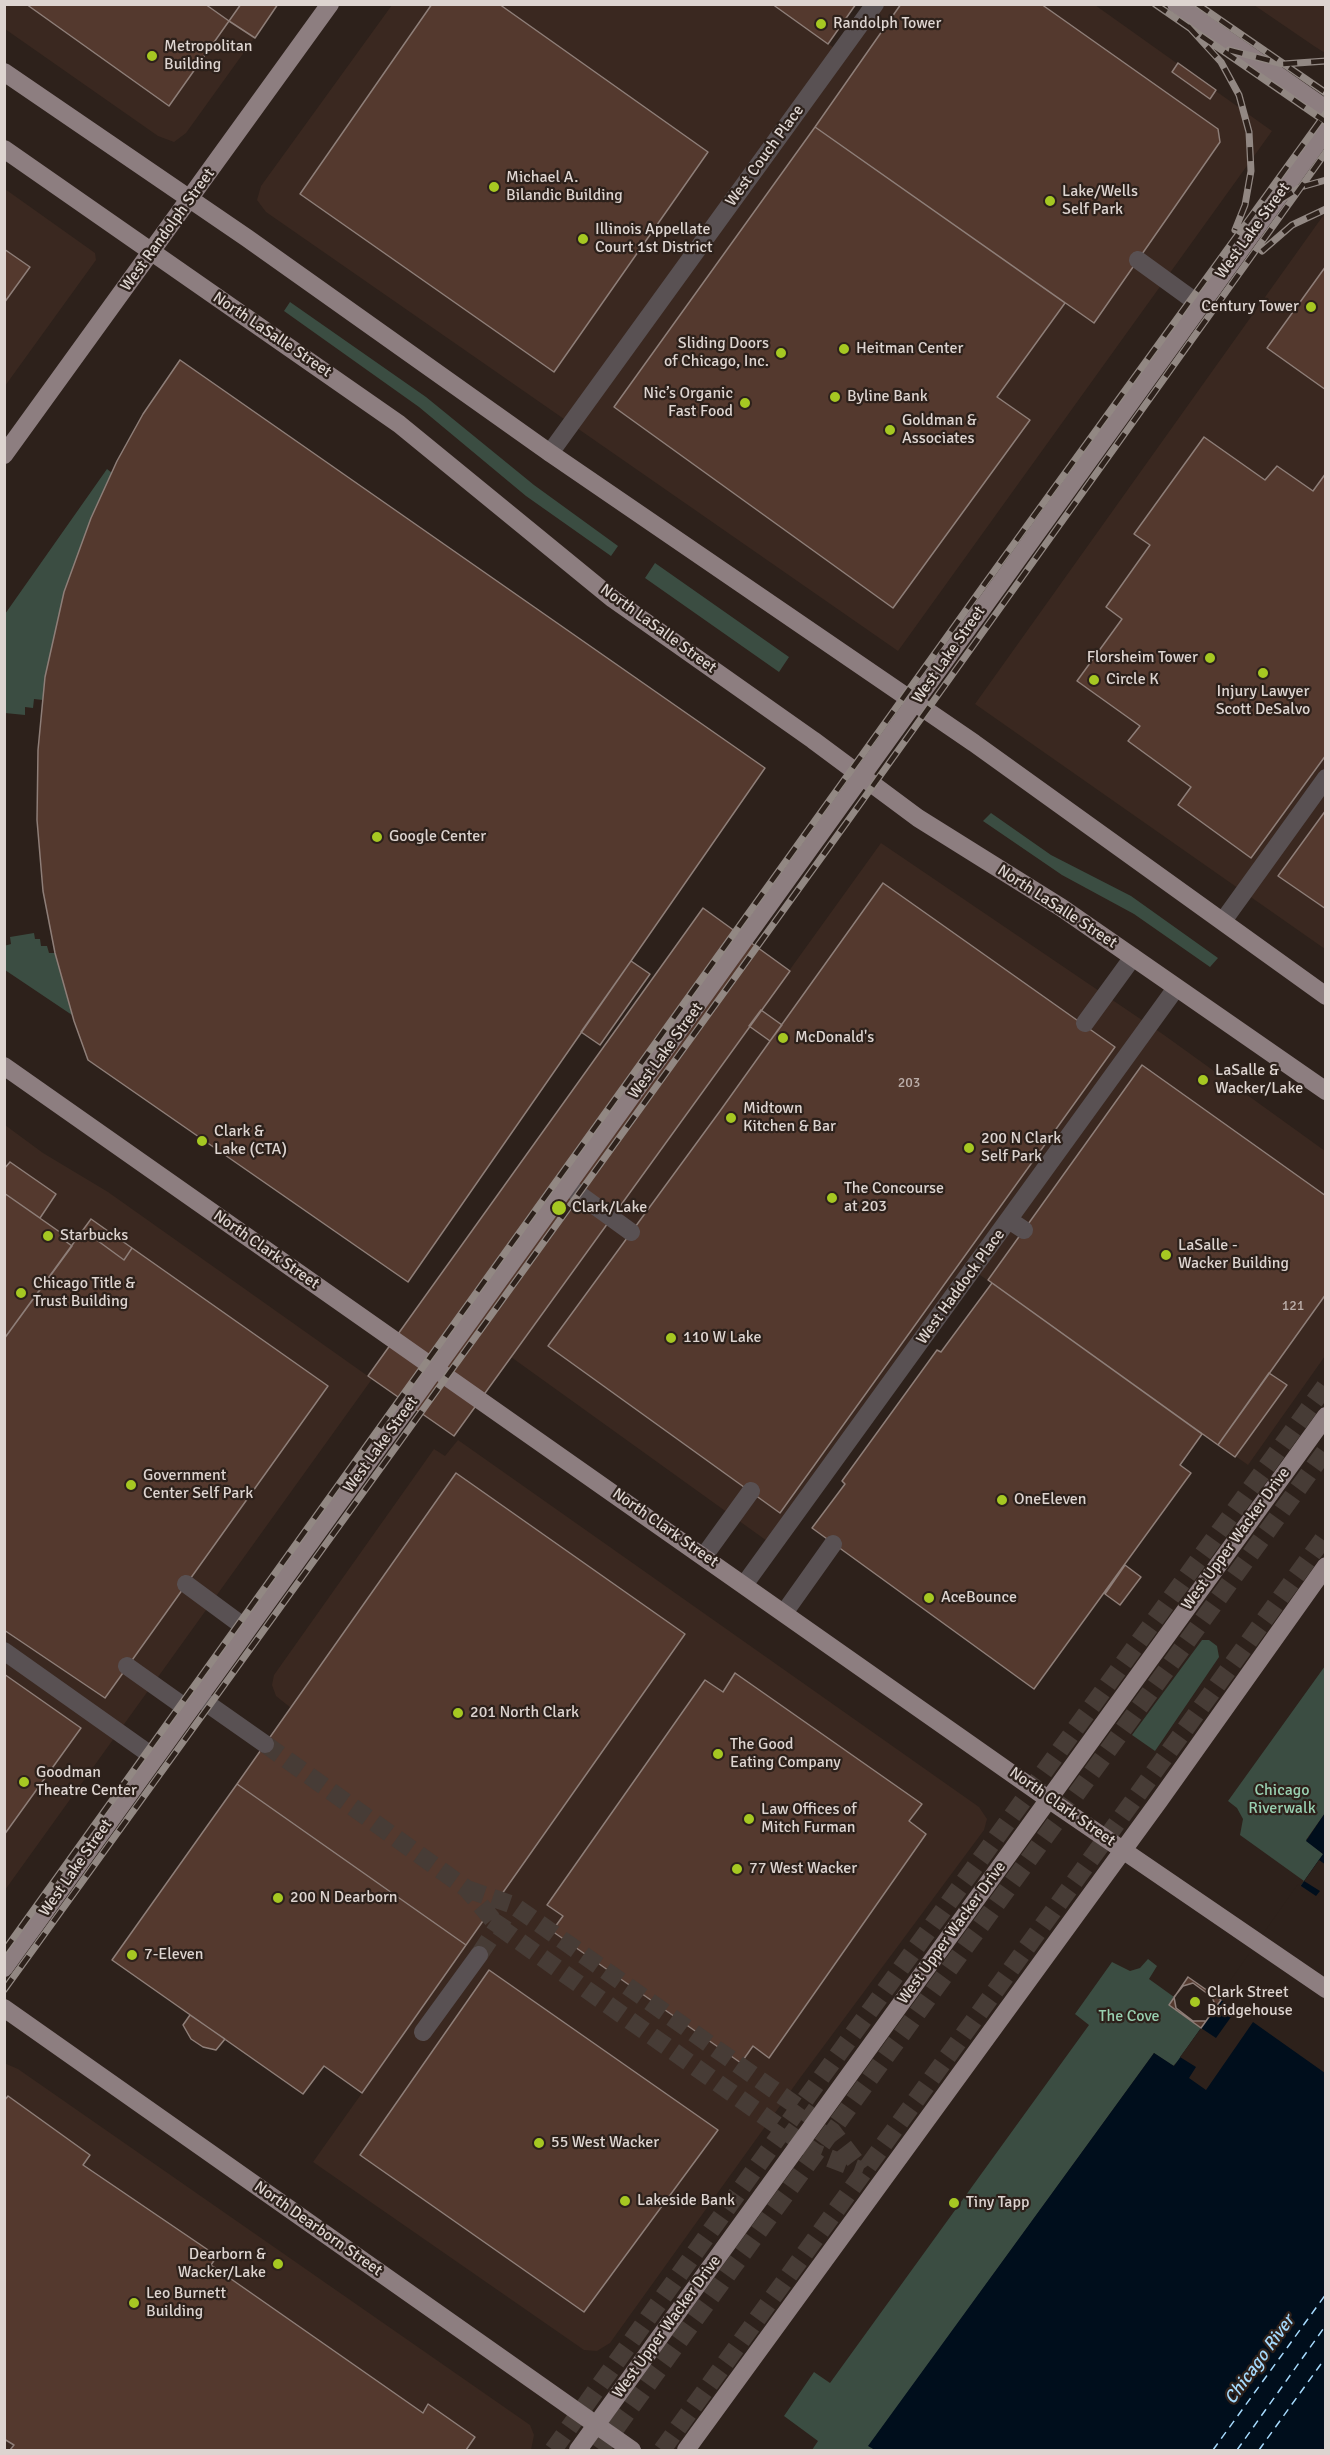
<!DOCTYPE html>
<html>
<head>
<meta charset="utf-8">
<style>
	body { margin:0 }
	#map { position:relative; width:1330px; height:2455px; overflow:hidden; background:#2d211b; font-family:Signika,sans-serif }
	canvas { display:block }
	.frame { position:absolute; inset:0; border:6px solid #ddd4d0; pointer-events:none }
</style>
</head>
<body>
<div id="map">
<canvas width="1330" height="2455"></canvas>
<div class="frame"></div>
</div>
<script>
const context = document.querySelector('canvas').getContext('2d');
context.lineJoin = 'round';
function fill(path, color) {
  context.fillStyle = color;
  context.fill(path, 'evenodd');
}
function shape(rows) {
  const path = new Path2D();
  for (const r of rows) {
    path.moveTo(r[0], r[1]);
    for (let i = 2; i < r.length; i += 2) path.lineTo(r[i], r[i + 1]);
  }
  return path;
}
function stroke(path, color, width, dash) {
  context.strokeStyle = color;
  context.lineWidth = width;
  context.lineCap = dash ? 'butt' : 'round';
  context.setLineDash(dash || []);
  context.stroke(path);
}
function write(font, color, halo, rows, align = 'center') {
  context.font = font + ' Signika,sans-serif';
  context.lineWidth = 4.5;
  context.setLineDash([]);
  context.textBaseline = 'middle';
  context.strokeStyle = halo;
  context.fillStyle = color;
  for (const [text, x, y, turn = 0] of rows) {
    context.save();
    context.translate(x, y);
    context.rotate((+turn || 0) * Math.PI / 180);
    context.textAlign = isNaN(turn) ? turn : align;
    if (halo) context.strokeText(text, 0, 0);
    context.fillText(text, 0, 0);
    context.restore();
  }
}
const built = shape([
	[5,5,278,5,186,133,174,142,158,136,5,29],
	[392,5,772,5,840,52,875,5,1095,5,1272,131,898,651,266,212,257,200,261,186],
	[1254,5,1325,5,1325,53,1314,46],
	[5,189,95,253,96,260,5,386],
	[1325,213,1325,949,975,704],
	[881,843,1164,1035,1325,1151,1325,1356,1248,1465,973,1270,774,1546,511,1357],
	[5,1125,43,1153,108,1192,372,1379,5,1890],
	[458,1440,979,1807,987,1819,984,1830,800,2078,610,2343,597,2351,584,2350,313,2162,362,2093,244,1774,291,1708,276,1696,272,1685,274,1675,434,1449,445,1456],
	[4,2063,18,2069,530,2425,534,2435,531,2450,5,2450]
]);
const green = shape([
	[290,302,426,397,534,485,618,546,611,556,526,496,419,407,284,311],
	[107,469,112,473,91,518,64,593,43,700,34,699,33,708,25,707,25,715,5,713,5,614],
	[655,563,789,657,779,672,645,578],
	[991,813,1051,855,1131,896,1218,958,1210,967,1134,914,1062,875,983,821],
	[34,933,35,939,40,939,41,946,47,946,49,953,55,953,72,1015,5,970,4,946,11,944,10,937],
	[1202,1640,1209,1640,1217,1646,1219,1657,1155,1751,1132,1735],
	[1325,1666,1325,1813,1306,1840,1323,1854,1325,1918,1173,2066,1154,2053,869,2446,875,2450,812,2450,818,2441,784,2416,814,2372,830,2383,1089,2025,1075,2014,1112,1962,1130,1971,1140,1968,1148,1959,1157,1966,1149,1979,1174,1997,1169,2005,1201,2028,1304,1881,1240,1835,1243,1819,1237,1808,1228,1801]
]);
const water = shape([
	[1325,1813,1325,2450,875,2450,868,2446,1154,2053,1174,2066,1201,2028,1323,1854,1306,1841]
]);
const pier = shape([
	[1319,1860,1326,1865,1325,2073,1253,2022,1206,2090,1189,2078,1196,2067,1180,2057,1201,2028,1216,2038,1236,2010,1218,1998,1298,1884,1316,1896,1320,1891,1304,1881]
]);
const ferry = shape([
	[1213,2450,1326,2294],
	[1237,2450,1326,2325],
	[1259,2450,1326,2357]
]);
const building = shape([
	[26,4,205,4,229,21,169,106,26,4],
	[205,4,241,4,229,21,205,4],
	[205,4,241,4,229,21,205,4],
	[241,4,278,4,255,38,229,21,241,4],
	[432,4,499,4,708,152,554,372,300,194,432,4],
	[772,4,856,4,828,44,772,4],
	[901,4,1041,4,1218,129,1220,142,1094,323,815,127,901,4],
	[1178,63,1216,90,1210,99,1172,72,1178,63],
	[815,127,1065,303,997,397,1030,420,893,608,614,407,815,127],
	[4,249,30,267,4,303,4,249],
	[1326,266,1326,390,1267,348,1326,266],
	[180,360,765,768,408,1282,88,1060,74,1021,55,953,43,891,37,820,38,750,45,677,64,592,91,518,117,461,143,414,180,360],
	[1204,437,1265,480,1277,466,1313,491,1326,473,1326,755,1251,858,1178,805,1191,787,1128,741,1140,726,1077,681,1122,619,1106,607,1150,545,1134,534,1204,437],
	[1326,810,1326,909,1278,876,1326,810],
	[883,883,1115,1047,780,1513,548,1346,720,1111,883,883],
	[703,908,790,971,454,1436,368,1376,703,908],
	[631,961,650,974,600,1045,581,1032,631,961],
	[761,1010,782,1025,770,1041,749,1026,761,1010],
	[1142,1065,1326,1196,1326,1294,1218,1445,988,1280,1142,1065],
	[10,1162,56,1194,40,1218,4,1193,4,1169,10,1162],
	[4,1193,64,1235,61,1238,72,1246,4,1339,4,1193],
	[91,1219,132,1248,124,1260,83,1230,91,1219],
	[83,1230,124,1260,132,1248,328,1386,105,1698,4,1630,4,1339,83,1230],
	[992,1283,1202,1434,1180,1465,1191,1473,1034,1689,812,1528,845,1484,842,1481,937,1350,941,1352,992,1283],
	[1269,1373,1287,1385,1235,1457,1218,1445,1269,1373],
	[456,1473,685,1634,466,1945,237,1784,456,1473],
	[1125,1565,1141,1577,1120,1605,1105,1594,1125,1565],
	[735,1673,922,1804,909,1821,926,1834,769,2058,753,2046,741,2063,552,1931,563,1916,547,1905,705,1680,723,1692,735,1673],
	[4,1674,81,1728,4,1835,4,1674],
	[237,1784,466,1945,362,2093,324,2066,303,2094,112,1960,237,1784],
	[489,1970,718,2130,584,2312,360,2155,489,1970],
	[1188,1977,1221,2000,1201,2028,1169,2005,1188,1977],
	[1193,1983,1212,1997,1216,2007,1206,2021,1193,2021,1176,2008,1174,1997,1183,1986,1193,1983],
	[190,2015,225,2039,216,2050,203,2047,191,2039,183,2025,190,2015],
	[8,2096,90,2155,83,2165,217,2256,211,2265,423,2413,428,2404,475,2437,466,2450,10,2450,14,2445,4,2439,4,2101,8,2096]
]);
const minorTunnel = shape([
	[265,1744,467,1889,498,1926,562,1972,816,2153,863,2171],
	[467,1889,513,1905,832,2131,862,2170],
	[479,1955,505,1916],
	[553,2450,799,2108,1326,1385]
]);
const highwayTunnel = shape([
	[600,2450,1326,1450],
	[662,2450,1326,1535]
]);
const minor = shape([
	[1138,260,1200,305],
	[550,453,875,4],
	[1223,921,1326,778],
	[1085,1023,1133,957],
	[569,1187,631,1232],
	[1009,1220,1024,1230],
	[704,1556,751,1491],
	[186,1584,247,1629],
	[744,1585,1176,988],
	[784,1613,833,1544],
	[4,1651,155,1758],
	[127,1666,189,1710],
	[198,1697,265,1744],
	[423,2032,479,1955]
]);
const major = shape([
	[1176,4,1326,109],
	[4,72,247,238,550,453,974,743,1326,996],
	[4,149,399,424,613,599,813,740,918,818,1062,908,1326,1091],
	[4,455,330,4],
	[4,1066,1048,1799,1326,1989],
	[4,1968,1326,131],
	[4,2008,632,2450],
	[578,2450,1326,1416],
	[686,2450,1159,1801,1326,1566]
]);
const rail = shape([
	[1155,4,1326,122],
	[1197,4,1326,93],
	[1188,26,1221,62,1239,95,1249,132,1251,171,1245,205,1235,230],
	[1229,50,1283,64,1326,61],
	[1257,215,1301,187,1326,180],
	[1262,251,1292,225,1326,209],
	[4,1951,984,585,1326,113],
	[4,1990,847,822,1326,152]
]);
const markers = [
	[821,24,6,"#a6c822"],
	[152,56,6,"#a6c822"],
	[494,187,6,"#a6c822"],
	[1050,201,6,"#a6c822"],
	[583,239,6,"#a6c822"],
	[1311,307,6,"#a6c822"],
	[844,349,6,"#a6c822"],
	[781,353,6,"#a6c822"],
	[835,397,6,"#a6c822"],
	[745,403,6,"#a6c822"],
	[890,430,6,"#a6c822"],
	[1210,658,6,"#a6c822"],
	[1263,673,6,"#a6c822"],
	[1094,680,6,"#a6c822"],
	[377,837,6,"#a6c822"],
	[783,1038,6,"#a6c822"],
	[1203,1080,6,"#a6c822"],
	[731,1118,6,"#a6c822"],
	[202,1141,6,"#a6c822"],
	[969,1148,6,"#a6c822"],
	[832,1198,6,"#a6c822"],
	[559,1208,8,"#a6c822"],
	[48,1236,6,"#a6c822"],
	[1166,1255,6,"#a6c822"],
	[21,1293,6,"#a6c822"],
	[671,1338,6,"#a6c822"],
	[131,1485,6,"#a6c822"],
	[1002,1500,6,"#a6c822"],
	[929,1598,6,"#a6c822"],
	[458,1713,6,"#a6c822"],
	[718,1754,6,"#a6c822"],
	[24,1782,6,"#a6c822"],
	[749,1819,6,"#a6c822"],
	[737,1869,6,"#a6c822"],
	[278,1898,6,"#a6c822"],
	[132,1955,6,"#a6c822"],
	[1195,2002,6,"#a6c822"],
	[539,2143,6,"#a6c822"],
	[625,2201,6,"#a6c822"],
	[954,2203,6,"#a6c822"],
	[278,2264,6,"#a6c822"],
	[134,2303,6,"#a6c822"]
];
const numberNames = [
	["203",909,1083],
	["121",1293,1306]
];
const poiNames = [
	["Randolph Tower",833,24],
	["Metropolitan",164,47],
	["Building",164,65],
	["Michael A.",506,178],
	["Bilandic Building",506,196],
	["Lake/Wells",1062,192],
	["Self Park",1062,210],
	["Illinois Appellate",595,230],
	["Court 1st District",595,248],
	["Century Tower",1299,307,"right"],
	["Sliding Doors",769,344,"right"],
	["of Chicago, Inc.",769,362,"right"],
	["Heitman Center",856,349],
	["Nic’s Organic",733,394,"right"],
	["Fast Food",733,412,"right"],
	["Byline Bank",847,397],
	["Goldman &",902,421],
	["Associates",902,439],
	["Florsheim Tower",1198,658,"right"],
	["Circle K",1106,680],
	["Injury Lawyer",1263,692,"center"],
	["Scott DeSalvo",1263,710,"center"],
	["Google Center",389,837],
	["McDonald's",795,1038],
	["LaSalle &",1215,1071],
	["Wacker/Lake",1215,1089],
	["Midtown",743,1109],
	["Kitchen & Bar",743,1127],
	["Clark &",214,1132],
	["Lake (CTA)",214,1150],
	["200 N Clark",981,1139],
	["Self Park",981,1157],
	["The Concourse",844,1189],
	["at 203",844,1207],
	["Clark/Lake",572,1208],
	["Starbucks",60,1236],
	["LaSalle -",1178,1246],
	["Wacker Building",1178,1264],
	["Chicago Title &",33,1284],
	["Trust Building",33,1302],
	["110 W Lake",683,1338],
	["Government",143,1476],
	["Center Self Park",143,1494],
	["OneEleven",1014,1500],
	["AceBounce",941,1598],
	["201 North Clark",470,1713],
	["The Good",730,1745],
	["Eating Company",730,1763],
	["Goodman",36,1773],
	["Theatre Center",36,1791],
	["Law Offices of",761,1810],
	["Mitch Furman",761,1828],
	["77 West Wacker",749,1869],
	["200 N Dearborn",290,1898],
	["7-Eleven",144,1955],
	["Clark Street",1207,1993],
	["Bridgehouse",1207,2011],
	["55 West Wacker",551,2143],
	["Lakeside Bank",637,2201],
	["Tiny Tapp",966,2203],
	["Dearborn &",266,2255,"right"],
	["Wacker/Lake",266,2273,"right"],
	["Leo Burnett",146,2294],
	["Building",146,2312]
];
const streetNames = [
	["West Couch Place",765,156,-54],
	["West Randolph Street",168,230,-54],
	["West Lake Street",1253,231,-54],
	["North LaSalle Street",272,335,34],
	["North LaSalle Street",658,629,36],
	["West Lake Street",949,655,-55],
	["North LaSalle Street",1057,907,33],
	["West Lake Street",666,1051,-54],
	["North Clark Street",266,1250,35],
	["West Haddock Place",961,1287,-54],
	["West Lake Street",381,1445,-54],
	["North Clark Street",665,1528,35],
	["West Upper Wacker Drive",1236,1539,-54],
	["North Clark Street",1062,1807,35],
	["West Lake Street",76,1868,-55],
	["West Upper Wacker Drive",952,1933,-54],
	["North Dearborn Street",318,2229,35],
	["West Upper Wacker Drive",667,2327,-54]
];
const parkNames = [
	["Chicago",1282,1791],
	["Riverwalk",1282,1809],
	["The Cove",1129,2017]
];
const waterNames = [
	["Chicago River",1260,2360,-54]
];
fill(built, '#3a2820');
fill(green, '#3b4d42');
fill(water, '#000e1c');
fill(pier, '#2d211b');
stroke(ferry, '#a5d9fc', 1.5, [8, 6]);
fill(building, '#54392e');
stroke(building, '#8e7e78', 1.5);
stroke(minorTunnel, '#473c36', 18, [18, 9]);
stroke(highwayTunnel, '#473c36', 18, [18, 9]);
stroke(minor, '#595153', 18);
stroke(major, '#8d7e80', 18);
stroke(rail, '#928883', 7);
stroke(rail, '#2d211b', 4.5, [14]);
for (const [x, y, r, color] of markers) {
  const dot = new Path2D();
  dot.arc(x, y, r, 0, 2 * Math.PI);
  context.fillStyle = color;
  context.fill(dot);
  stroke(dot, '#2d211b', 2);
}
write('14px', '#bbada8', null, numberNames);
write('16px', '#ddd4d0', '#2d211b', poiNames, 'left');
write('16px', '#ddd4d0', '#2d211b', streetNames);
write('16px', '#98cfb0', '#2d211b', parkNames);
write('italic 18px', '#a5d9fc', '#2d211b', waterNames);
</script>
</body>
</html>
